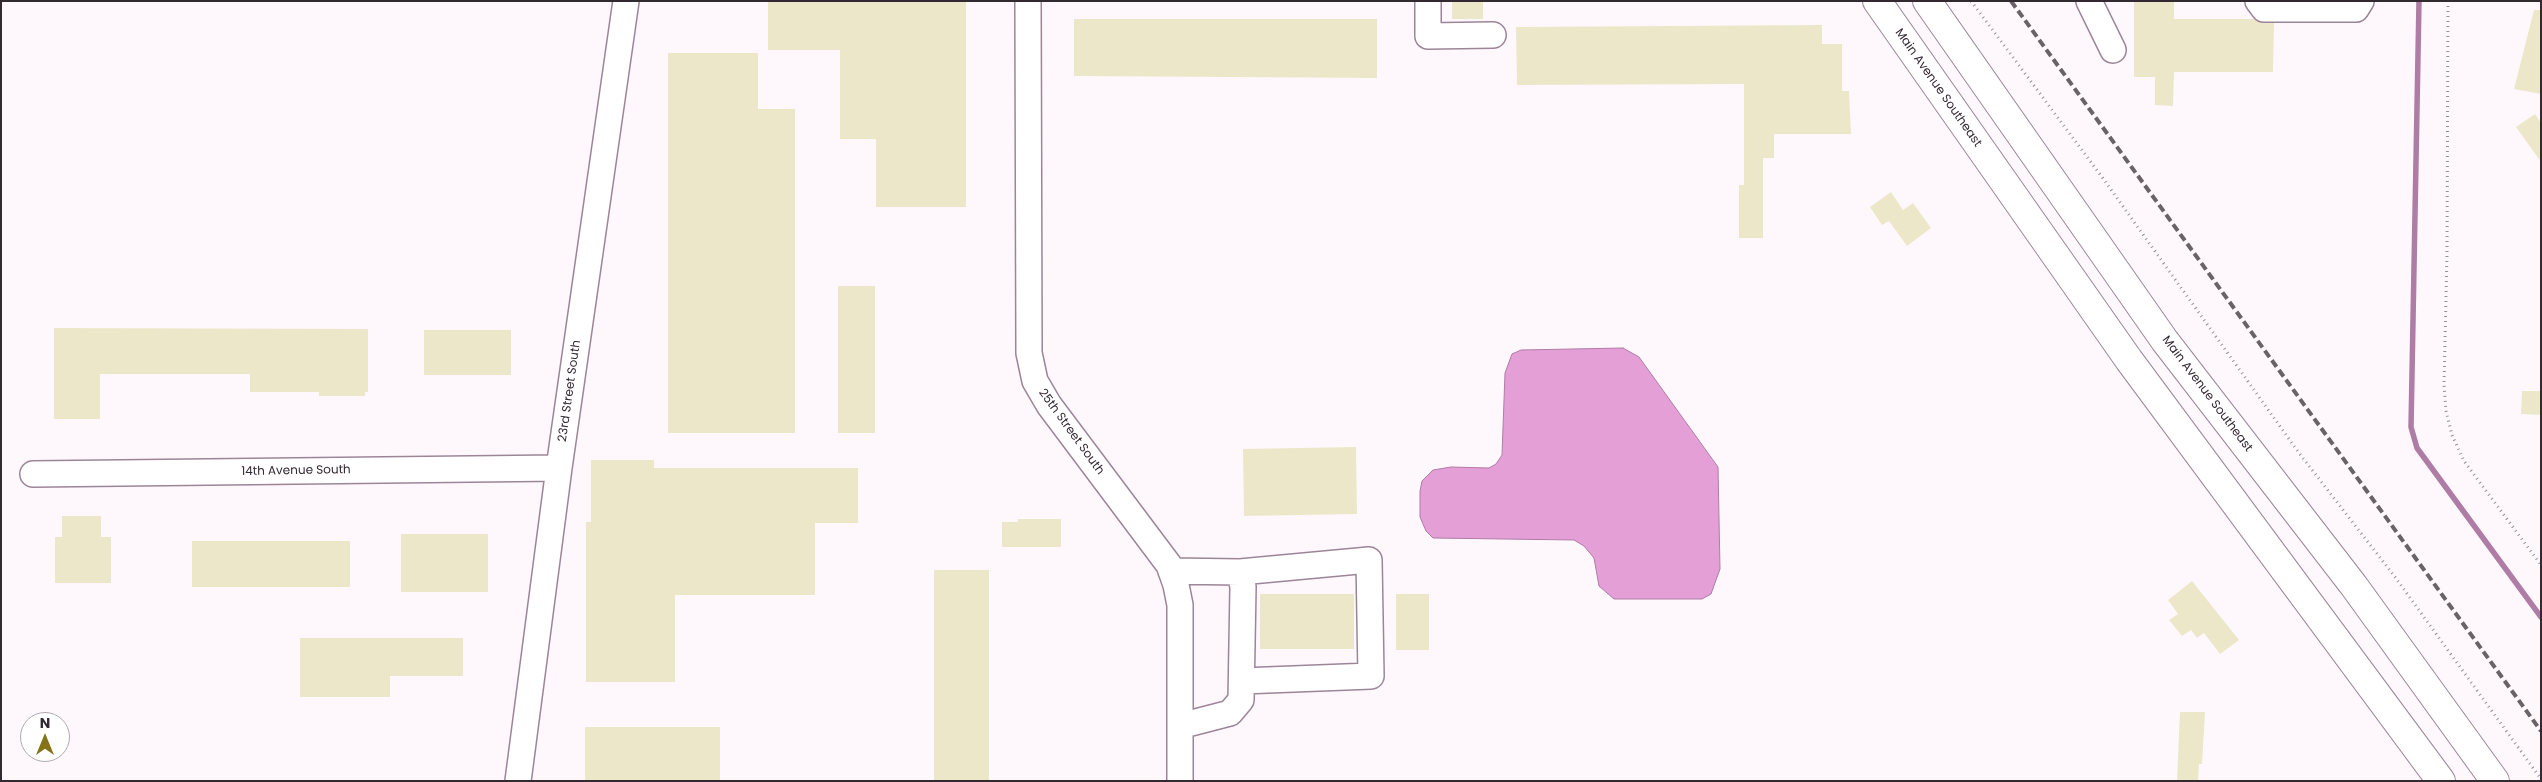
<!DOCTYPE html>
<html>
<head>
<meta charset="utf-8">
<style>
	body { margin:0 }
	#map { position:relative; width:2542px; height:782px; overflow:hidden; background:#fef8fd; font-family:Poppins,sans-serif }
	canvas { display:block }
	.frame { position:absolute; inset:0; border:2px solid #332931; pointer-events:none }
	.north { position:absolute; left:20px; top:712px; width:50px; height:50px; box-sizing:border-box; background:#fff; border:1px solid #ada9ad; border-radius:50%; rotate:0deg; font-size:14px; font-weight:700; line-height:20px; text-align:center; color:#332931 }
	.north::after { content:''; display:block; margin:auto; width:18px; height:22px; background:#847417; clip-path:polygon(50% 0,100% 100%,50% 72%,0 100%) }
</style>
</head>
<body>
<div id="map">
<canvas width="2542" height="782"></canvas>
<div class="frame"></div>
<div class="north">N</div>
</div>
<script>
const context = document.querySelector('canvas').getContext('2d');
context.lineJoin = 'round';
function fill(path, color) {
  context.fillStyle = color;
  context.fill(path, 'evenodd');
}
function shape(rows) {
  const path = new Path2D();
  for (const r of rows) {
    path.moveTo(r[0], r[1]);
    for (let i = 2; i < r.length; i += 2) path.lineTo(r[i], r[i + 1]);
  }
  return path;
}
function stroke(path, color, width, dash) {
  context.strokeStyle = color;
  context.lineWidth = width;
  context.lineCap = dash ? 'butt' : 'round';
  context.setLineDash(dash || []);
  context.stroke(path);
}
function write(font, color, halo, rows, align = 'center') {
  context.font = font + ' Poppins,sans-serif';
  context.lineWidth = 4;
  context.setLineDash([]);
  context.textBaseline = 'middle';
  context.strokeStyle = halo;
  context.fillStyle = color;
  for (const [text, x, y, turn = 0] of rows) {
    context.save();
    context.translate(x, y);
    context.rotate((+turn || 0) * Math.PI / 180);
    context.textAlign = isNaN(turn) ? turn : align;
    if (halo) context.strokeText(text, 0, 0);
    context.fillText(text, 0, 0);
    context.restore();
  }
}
const water = shape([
	[1623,348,1639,357,1718,467,1720,569,1711,594,1702,599,1614,599,1599,586,1594,558,1584,546,1574,540,1433,538,1426,531,1420,517,1420,491,1422,481,1433,470,1451,467,1489,468,1496,464,1502,455,1505,373,1512,354,1521,350,1623,348]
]);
const stream = shape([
	[2419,1,2411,427,2417,448,2541,617]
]);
const building = shape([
	[768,1,966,1,966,207,876,207,876,139,840,139,840,50,768,50],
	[1452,1,1483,1,1483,19,1452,19],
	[2134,1,2174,1,2174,19,2254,19,2264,23,2274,23,2273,72,2174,72,2173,106,2155,105,2155,77,2134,77],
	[2534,10,2541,10,2541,94,2514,89],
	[1074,19,1377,19,1377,78,1074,76],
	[1822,25,1822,44,1842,44,1842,91,1849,91,1851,134,1774,134,1774,158,1763,158,1763,238,1739,238,1739,185,1744,185,1744,84,1517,85,1516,27],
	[668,53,758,53,758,109,795,109,795,433,668,433],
	[2535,114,2541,123,2541,162,2516,127],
	[1891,192,1903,210,1913,203,1931,228,1907,246,1889,221,1882,225,1870,207],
	[838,286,875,286,875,433,838,433],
	[54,328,368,329,368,392,365,392,365,396,319,396,319,392,250,392,250,374,100,374,100,419,54,419],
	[424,330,511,330,511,375,424,375],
	[2522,391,2541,391,2541,415,2521,414],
	[1356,447,1357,514,1244,516,1243,449],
	[591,460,654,460,654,468,858,468,858,523,815,523,815,595,675,595,675,682,586,682,586,522,591,522],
	[62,516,101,516,101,537,111,537,111,583,55,583,55,537,62,537],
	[1018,519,1061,519,1061,547,1002,547,1002,522,1018,522],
	[401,534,488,534,488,592,401,592],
	[192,541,350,541,350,587,192,587],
	[934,570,989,570,989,781,934,781],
	[2192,581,2239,640,2220,654,2204,633,2197,638,2191,630,2182,636,2169,620,2178,614,2168,600],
	[1260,594,1354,594,1354,649,1260,649],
	[1396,594,1429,594,1429,650,1396,650],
	[300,638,463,638,463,676,390,676,390,697,300,697],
	[2180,712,2205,712,2202,764,2199,764,2198,781,2177,781],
	[585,727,720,727,720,781,585,781]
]);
const path = shape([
	[1971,1,2102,177,2299,453,2395,577,2541,779],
	[2448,1,2447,254,2444,385,2446,411,2452,435,2464,461,2541,565]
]);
const minor = shape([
	[1028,1,1029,353,1035,381,1049,405,1169,565,1176,585,1180,605,1180,781],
	[1428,1,1428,36,1493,35],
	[2089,1,2113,50],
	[2258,1,2264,9,2356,9,2361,1],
	[33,474,559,468],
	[1171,571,1240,572,1243,587,1241,700,1230,713,1180,726],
	[1240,572,1369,560,1371,676,1242,681],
	[518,781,559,468,626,1]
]);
const major = shape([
	[1877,1,2129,360,2441,781],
	[1927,1,2165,341,2354,586,2495,781]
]);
const rail = shape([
	[2011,1,2541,731]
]);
const streetNames = [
	["Main Avenue Southeast",1938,88,55],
	["23rd Street South",570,391,-82],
	["Main Avenue Southeast",2207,394,53],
	["25th Street South",1071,432,54],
	["14th Avenue South",296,471,-1]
];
fill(water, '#e49fd7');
stroke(water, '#af7ca5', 1);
stroke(stream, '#af7ca5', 5.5);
fill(building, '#ece7c9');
stroke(minor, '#9d8598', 28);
stroke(major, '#9d8598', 30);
stroke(path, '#978f96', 3, [1, 4]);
stroke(minor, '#fff', 25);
stroke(major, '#fff', 28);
stroke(rail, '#6b6269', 4, [8, 4]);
write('12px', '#332931', '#fff', streetNames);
</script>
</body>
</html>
